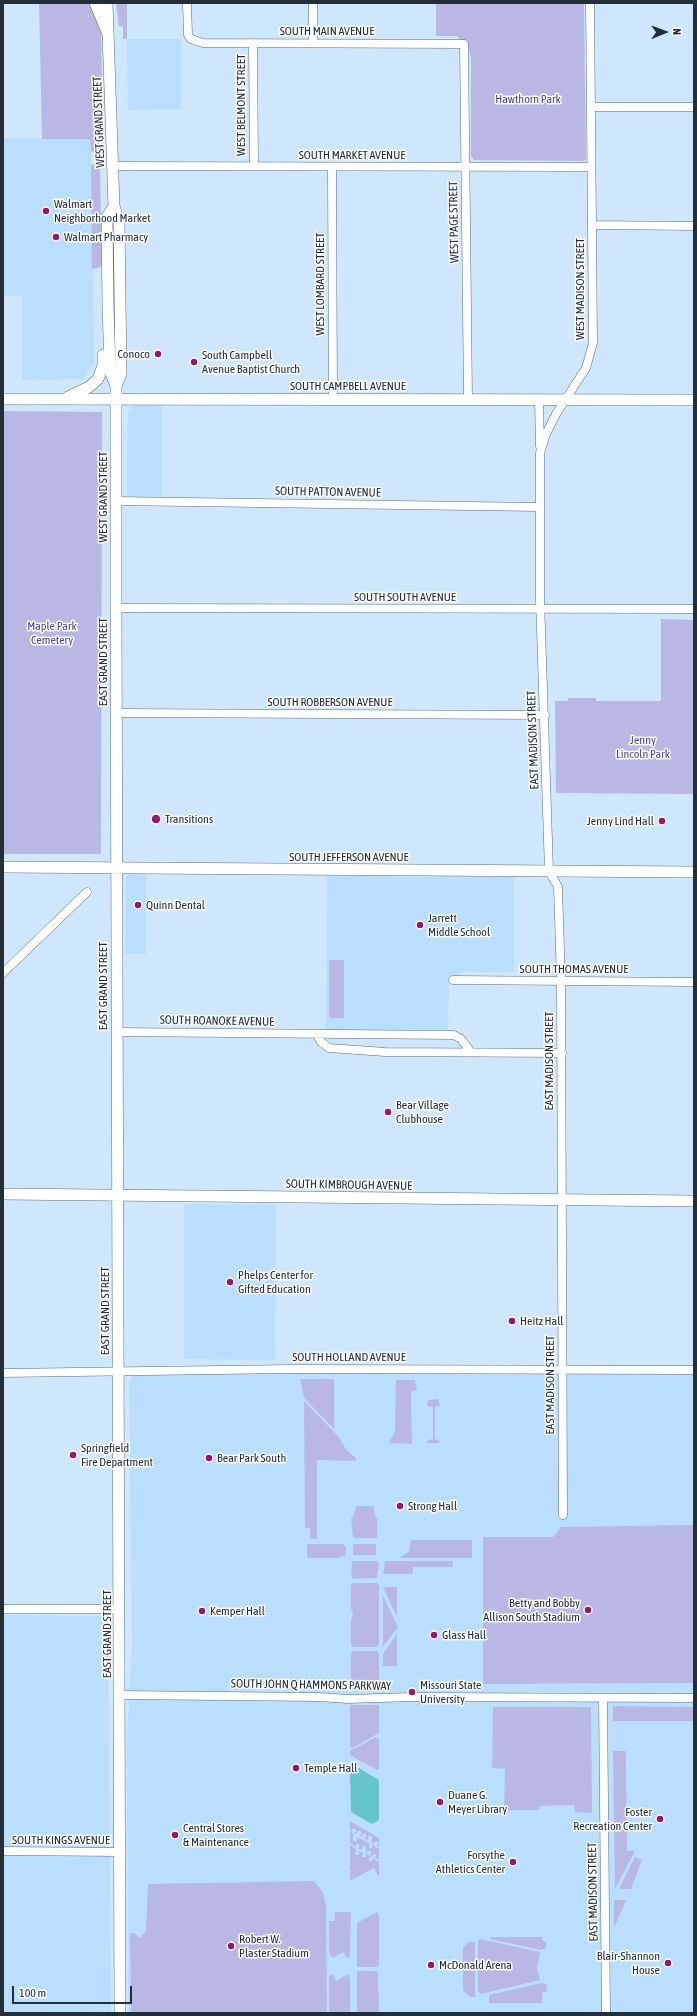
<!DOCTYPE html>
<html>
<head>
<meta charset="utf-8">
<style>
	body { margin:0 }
	#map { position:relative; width:697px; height:2016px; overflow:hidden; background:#cfe7fc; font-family:"Asap Condensed",sans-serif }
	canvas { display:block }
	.frame { position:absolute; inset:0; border:4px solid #222e38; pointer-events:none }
	.north { position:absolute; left:645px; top:12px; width:40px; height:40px; -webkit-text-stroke:3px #fff; paint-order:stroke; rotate:89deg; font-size:11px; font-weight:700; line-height:16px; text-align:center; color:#222e38 }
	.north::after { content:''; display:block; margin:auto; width:14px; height:18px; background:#222e38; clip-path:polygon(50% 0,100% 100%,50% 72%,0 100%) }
	.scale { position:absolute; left:12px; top:1986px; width:120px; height:18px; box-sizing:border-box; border:2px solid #222e38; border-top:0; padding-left:5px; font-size:12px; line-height:14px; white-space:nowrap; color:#222e38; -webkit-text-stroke:3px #fff; paint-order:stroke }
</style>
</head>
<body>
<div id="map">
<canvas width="697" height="2016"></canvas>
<div class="frame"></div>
<div class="north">N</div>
<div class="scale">100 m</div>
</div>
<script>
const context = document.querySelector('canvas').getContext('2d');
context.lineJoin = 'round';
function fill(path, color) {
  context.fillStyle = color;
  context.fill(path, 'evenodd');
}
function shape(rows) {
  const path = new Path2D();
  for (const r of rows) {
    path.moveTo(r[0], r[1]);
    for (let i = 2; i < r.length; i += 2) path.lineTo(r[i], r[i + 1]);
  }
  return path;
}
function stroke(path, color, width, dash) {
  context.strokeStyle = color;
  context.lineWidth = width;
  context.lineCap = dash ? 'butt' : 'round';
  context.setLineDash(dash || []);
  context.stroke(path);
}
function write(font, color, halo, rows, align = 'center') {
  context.font = font + ' "Asap Condensed",sans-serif';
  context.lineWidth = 3;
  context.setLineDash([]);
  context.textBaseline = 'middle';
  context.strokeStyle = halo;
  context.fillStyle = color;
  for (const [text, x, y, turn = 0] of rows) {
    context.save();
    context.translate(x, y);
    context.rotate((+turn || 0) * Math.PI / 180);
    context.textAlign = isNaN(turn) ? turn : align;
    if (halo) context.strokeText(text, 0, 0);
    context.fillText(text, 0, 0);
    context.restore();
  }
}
const built = shape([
	[127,39,181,39,181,109,128,110],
	[3,138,91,139,94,362,83,379,22,380,22,296,3,296],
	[162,404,162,499,131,498,127,493,128,411,134,405],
	[133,874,146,874,146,954,125,954,126,879,127,875],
	[327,876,514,877,514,972,461,972,449,981,448,1030,326,1030],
	[184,1204,276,1205,275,1360,184,1359],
	[340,1373,694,1374,694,2013,128,2013,127,1743,132,1642,129,1382,133,1375],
	[3,1615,101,1616,108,1622,111,2013,3,2013]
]);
const green = shape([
	[39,3,91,3,97,17,101,32,102,79,99,149,96,151,91,152,90,139,42,139],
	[116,3,127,3,127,39,123,39,123,27,119,26],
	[436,3,584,3,586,159,584,161,474,160,471,156,471,58,469,49,457,36,436,36],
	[95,164,100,170,102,264,100,267,92,269,91,165],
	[3,411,102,412,101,854,3,854],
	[661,619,694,620,694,794,556,793,555,701,568,701,568,698,596,698,596,701,661,701],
	[329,960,344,960,344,1018,329,1018],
	[300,1379,334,1379,334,1429,304,1398],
	[396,1380,415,1380,417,1390,411,1392,412,1444,389,1443,395,1432],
	[437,1399,440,1404,439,1406,435,1407,435,1439,440,1441,439,1443,427,1443,428,1440,433,1439,433,1407,427,1406,427,1402,429,1400],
	[304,1401,338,1436,347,1451,356,1458,356,1461,317,1460,317,1539,310,1539,310,1528,305,1528],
	[356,1506,373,1506,376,1518,377,1518,377,1538,353,1538,351,1518,353,1518],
	[694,1525,694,1683,483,1684,483,1537,553,1537,561,1527],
	[411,1540,472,1540,472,1558,399,1558,409,1552],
	[307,1544,343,1544,346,1547,346,1555,338,1558,307,1558],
	[353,1544,376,1544,376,1555,353,1555],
	[352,1561,377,1561,379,1564,377,1578,353,1579,351,1576],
	[385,1561,453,1561,453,1567,413,1567,413,1574,383,1574],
	[352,1583,377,1583,379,1586,379,1644,377,1647,353,1647,351,1644,351,1620,353,1613,351,1609,351,1586],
	[383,1587,397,1587,397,1617],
	[383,1596,398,1627,383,1647],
	[397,1634,397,1666,383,1666,383,1654],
	[353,1651,377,1651,379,1654,379,1682,375,1686,355,1686,351,1683,351,1654],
	[350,1705,379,1705,379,1733,352,1748,350,1746],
	[613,1706,694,1707,694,1722,692,1721,613,1721],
	[493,1707,591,1707,592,1813,575,1812,574,1805,540,1806,539,1810,504,1810,505,1769,492,1768],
	[376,1737,379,1739,379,1769,377,1770,350,1755,350,1751],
	[613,1751,626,1751,627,1851,635,1851,615,1889],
	[350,1821,379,1838,379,1847,376,1845,378,1845,378,1842,374,1842,374,1844,371,1842,372,1842,372,1836,368,1836,368,1841,364,1838,366,1838,366,1834,362,1834,362,1837,359,1835,361,1835,361,1831,357,1831,357,1834,354,1832,356,1832,356,1829,352,1829,352,1832,350,1830],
	[350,1832,355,1835,353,1835,353,1841,357,1841,357,1837,370,1844,369,1844,369,1848,372,1848,372,1845,379,1849,379,1860,374,1858,376,1857,376,1854,373,1854,373,1857,369,1854,371,1854,371,1851,367,1851,367,1854,365,1852,366,1852,366,1846,362,1846,362,1850,357,1848,359,1848,359,1844,356,1844,356,1847,350,1843],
	[350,1845,356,1849,355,1855,359,1855,359,1851,363,1853,362,1857,366,1857,366,1854,371,1857,369,1858,369,1861,372,1861,372,1858,379,1862,379,1875,378,1876,374,1868,350,1881,350,1873,352,1871,350,1871],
	[635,1857,642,1860,631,1889,619,1889],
	[314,1881,323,1892,326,1907,327,2013,131,2013,130,1933,134,1933,140,1938,146,1931,148,1884],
	[614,1900,626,1900,614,1928],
	[335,1912,351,1912,350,1956,347,1958,343,1952,332,1958,329,1952,329,1921,335,1921],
	[377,1912,379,1916,379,1965,377,1967,357,1967,357,1923],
	[490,1937,542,1937,542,1940,546,1942,546,1948,541,1950,490,1939],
	[480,1939,540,1952,537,1967,540,1980,481,1994,478,1991,478,1941],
	[469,1942,475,1942,475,1997,470,1997,463,1990,463,1947],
	[357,1971,377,1971,378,1973,379,2013,357,2013],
	[333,1974,336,1981,348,1974,350,1979,350,2013,329,2013,329,1976],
	[542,1983,547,1984,546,1992,542,1992,542,2003,489,2003,489,1995]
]);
const water = shape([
	[357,1767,379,1780,379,1820,372,1824,351,1812,350,1771]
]);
const minor = shape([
	[187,3,188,35,191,39,203,43,464,44,468,399],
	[253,43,254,166],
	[313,43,313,3],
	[591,107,694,107],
	[114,166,591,167],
	[332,168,333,399],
	[592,225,694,226],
	[539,399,540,446],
	[116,501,539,507],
	[116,608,694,609],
	[116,713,545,715],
	[3,973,87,892],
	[453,980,694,982],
	[116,1032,454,1035,461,1039,471,1052],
	[317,1035,321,1042,329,1048,385,1052,562,1053],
	[3,1373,291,1369,694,1370],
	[563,1515,561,981,558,887,549,871,540,599,540,453,546,434,556,414,586,368,593,343,590,3],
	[3,1609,120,1609],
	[119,1695,319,1697,348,1699,413,1697,694,1698],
	[603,1698,606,2013],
	[3,1851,119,1852]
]);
const secondary = shape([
	[95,3,107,32],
	[107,3,114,206,119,222,121,374,116,386,116,608,120,2013],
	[114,206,107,217,108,305,110,371,116,386],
	[68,397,89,387,98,379,103,366,103,355],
	[3,399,694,400],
	[3,867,694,872],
	[3,1194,694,1201]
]);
const markers = [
	[46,211,4,"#99176b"],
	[56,237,4,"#99176b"],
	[158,354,4,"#99176b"],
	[194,362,4,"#99176b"],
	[156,819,5,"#99176b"],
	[662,821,4,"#99176b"],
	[138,905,4,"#99176b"],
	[420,925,4,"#99176b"],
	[388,1112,4,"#99176b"],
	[230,1282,4,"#99176b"],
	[512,1321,4,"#99176b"],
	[73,1455,4,"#99176b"],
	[209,1458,4,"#99176b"],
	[400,1506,4,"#99176b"],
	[588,1610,4,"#99176b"],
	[202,1611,4,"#99176b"],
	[434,1635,4,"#99176b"],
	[412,1692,4,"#99176b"],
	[296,1768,4,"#99176b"],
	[440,1802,4,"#99176b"],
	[660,1819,4,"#99176b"],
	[175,1835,4,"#99176b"],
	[513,1862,4,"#99176b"],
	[231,1946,4,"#99176b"],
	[668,1963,4,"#99176b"],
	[431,1965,4,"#99176b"]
];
const streetNames = [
	["SOUTH MAIN AVENUE",327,31],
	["WEST BELMONT STREET",241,105,-90],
	["WEST GRAND STREET",99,122,-92],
	["SOUTH MARKET AVENUE",352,155],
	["WEST PAGE STREET",454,222,-91],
	["WEST LOMBARD STREET",320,284,-90],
	["WEST MADISON STREET",580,289,-90],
	["SOUTH CAMPBELL AVENUE",348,386],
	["SOUTH PATTON AVENUE",328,492,1],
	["WEST GRAND STREET",103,497,-90],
	["SOUTH SOUTH AVENUE",405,597],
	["EAST GRAND STREET",103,662,-90],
	["SOUTH ROBBERSON AVENUE",330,702],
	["EAST MADISON STREET",533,740,-92],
	["SOUTH JEFFERSON AVENUE",349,857],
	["SOUTH THOMAS AVENUE",574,969],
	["EAST GRAND STREET",103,986,-90],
	["SOUTH ROANOKE AVENUE",217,1021,1],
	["EAST MADISON STREET",549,1061,-90],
	["SOUTH KIMBROUGH AVENUE",349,1185,1],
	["EAST GRAND STREET",105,1311,-90],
	["SOUTH HOLLAND AVENUE",349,1357],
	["EAST MADISON STREET",550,1385,-90],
	["EAST GRAND STREET",107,1634,-90],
	["SOUTH JOHN Q HAMMONS PARKWAY",311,1685,1],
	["SOUTH KINGS AVENUE",61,1840],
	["EAST MADISON STREET",593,1892,-91]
];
const parkNames = [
	["Hawthorn Park",528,99],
	["Maple Park",52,626],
	["Cemetery",52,640],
	["Jenny",643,740],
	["Lincoln Park",643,754]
];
const poiNames = [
	["Walmart",54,204],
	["Neighborhood Market",54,218],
	["Walmart Pharmacy",64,237],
	["Conoco",150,354,"right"],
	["South Campbell",202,355],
	["Avenue Baptist Church",202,369],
	["Transitions",165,819],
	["Jenny Lind Hall",654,821,"right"],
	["Quinn Dental",146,905],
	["Jarrett",428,918],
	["Middle School",428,932],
	["Bear Village",396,1105],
	["Clubhouse",396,1119],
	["Phelps Center for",238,1275],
	["Gifted Education",238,1289],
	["Heitz Hall",520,1321],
	["Springfield",81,1448],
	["Fire Department",81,1462],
	["Bear Park South",217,1458],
	["Strong Hall",408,1506],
	["Betty and Bobby",580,1603,"right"],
	["Allison South Stadium",580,1617,"right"],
	["Kemper Hall",210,1611],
	["Glass Hall",442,1635],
	["Missouri State",420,1685],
	["University",420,1699],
	["Temple Hall",304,1768],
	["Duane G.",448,1795],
	["Meyer Library",448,1809],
	["Foster",652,1812,"right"],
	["Recreation Center",652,1826,"right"],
	["Central Stores",183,1828],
	["& Maintenance",183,1842],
	["Forsythe",505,1855,"right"],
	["Athletics Center",505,1869,"right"],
	["Robert W.",239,1939],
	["Plaster Stadium",239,1953],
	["Blair-Shannon",660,1956,"right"],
	["House",660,1970,"right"],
	["McDonald Arena",439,1965]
];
fill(built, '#badefe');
fill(green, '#b9b8e5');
fill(water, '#64c5ce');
stroke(minor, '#536e85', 9);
stroke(secondary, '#536e85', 12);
stroke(minor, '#fff', 8);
stroke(secondary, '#fff', 11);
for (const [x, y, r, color] of markers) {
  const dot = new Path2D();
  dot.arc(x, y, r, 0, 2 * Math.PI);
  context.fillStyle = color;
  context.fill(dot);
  stroke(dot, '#fff', 1.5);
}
write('12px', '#222e38', '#fff', streetNames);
write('12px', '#4f4693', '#fff', parkNames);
write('12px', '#222e38', '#fff', poiNames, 'left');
</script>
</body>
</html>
